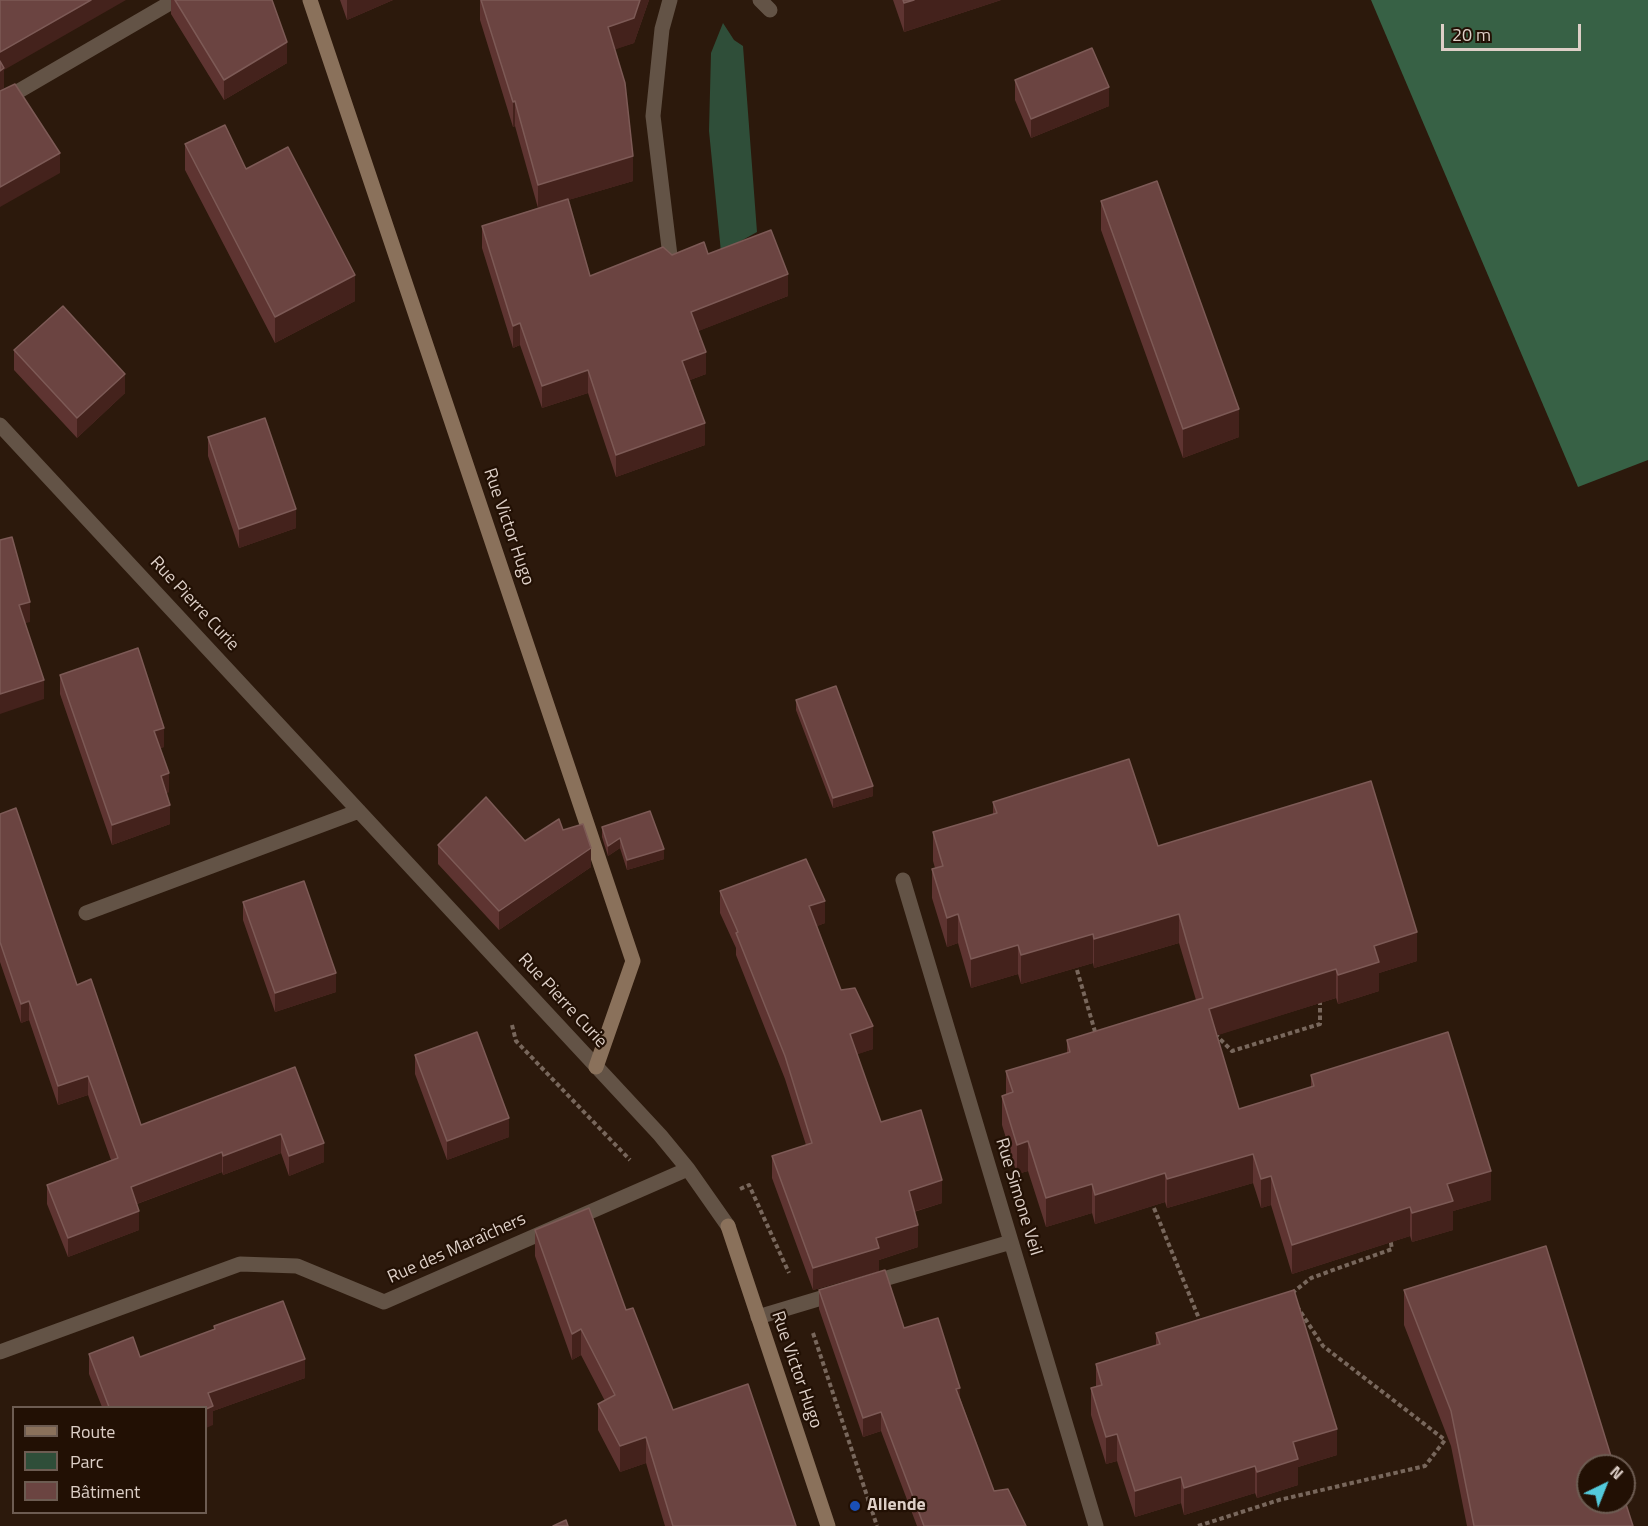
<!DOCTYPE html>
<html>
<head>
<meta charset="utf-8">
<style>
	body { margin:0 }
	#map { position:relative; width:1648px; height:1526px; overflow:hidden; background:#2c190c; font-family:"Titillium Web",sans-serif }
	canvas { display:block }
	.legend { position:absolute; left:12px; top:1406px; width:195px; height:108px; box-sizing:border-box; background:#221004; border:2px solid #6d5c52; margin:0; padding:8px 10px; list-style:none; font-size:18px; color:#ddcfc7 }
	.legend li { display:flex; align-items:center; gap:12px; height:30px }
	.legend b { width:30px; border:2px solid #6d5c52 }
	.north { position:absolute; left:1576px; top:1454px; width:60px; height:60px; box-sizing:border-box; background:#221004; border:2px solid #6d5c52; border-radius:50%; rotate:43deg; font-size:16px; font-weight:700; line-height:24px; text-align:center; color:#ddcfc7 }
	.north::after { content:''; display:block; margin:auto; width:21px; height:27px; background:#53cadc; clip-path:polygon(50% 0,100% 100%,50% 72%,0 100%) }
	.scale { position:absolute; left:1441px; top:24px; width:140px; height:27px; box-sizing:border-box; border:3px solid #ddcfc7; border-top:0; padding-left:8px; font-size:18px; line-height:21px; white-space:nowrap; color:#ddcfc7; -webkit-text-stroke:4px #221004; paint-order:stroke }
</style>
</head>
<body>
<div id="map">
<canvas width="1648" height="1526"></canvas>
<ul class="legend">
<li><b style="height:8px;background:#8a715b"></b>Route</li>
<li><b style="height:16px;background:#2f4e39"></b>Parc</li>
<li><b style="height:16px;background:#6b4441"></b>Bâtiment</li>
</ul>
<div class="north">N</div>
<div class="scale">20 m</div>
</div>
<script>
const context = document.querySelector('canvas').getContext('2d');
context.lineJoin = 'round';
function fill(path, color) {
  context.fillStyle = color;
  context.fill(path, 'evenodd');
}
function shape(rows) {
  const path = new Path2D();
  for (const r of rows) {
    path.moveTo(r[0], r[1]);
    for (let i = 2; i < r.length; i += 2) path.lineTo(r[i], r[i + 1]);
  }
  return path;
}
function stroke(path, color, width, dash) {
  context.strokeStyle = color;
  context.lineWidth = width;
  context.lineCap = dash ? 'butt' : 'round';
  context.setLineDash(dash || []);
  context.stroke(path);
}
function write(font, color, halo, rows, align = 'center') {
  context.font = font + ' "Titillium Web",sans-serif';
  context.lineWidth = 4.5;
  context.setLineDash([]);
  context.textBaseline = 'middle';
  context.strokeStyle = halo;
  context.fillStyle = color;
  for (const [text, x, y, turn = 0] of rows) {
    context.save();
    context.translate(x, y);
    context.rotate((+turn || 0) * Math.PI / 180);
    context.textAlign = isNaN(turn) ? turn : align;
    if (halo) context.strokeText(text, 0, 0);
    context.fillText(text, 0, 0);
    context.restore();
  }
}
const green = shape([
	[723,23,734,40,743,46,757,232,721,252,709,131,711,53]
]);
const forest = shape([
	[1371,0,1648,0,1648,460,1578,487]
]);
const path = shape([
	[1077,970,1096,1035],
	[512,1025,516,1041,630,1160],
	[1215,1034,1232,1051,1320,1024,1320,1002],
	[740,1189,749,1185,789,1273],
	[1154,1208,1200,1321],
	[1292,1293,1311,1278,1392,1249,1390,1238],
	[813,1333,877,1526],
	[1198,1526,1279,1500,1425,1466,1445,1440,1323,1346,1298,1308]
]);
const street = shape([
	[670,0,662,29,653,116,671,264],
	[760,0,770,10],
	[0,102,175,0],
	[0,425,660,1135,688,1169,728,1226],
	[903,880,1096,1526],
	[86,913,359,811],
	[870,1283,1011,1242],
	[758,1317,838,1293],
	[0,1352,240,1264,297,1266,384,1302,688,1169]
]);
const secondary = shape([
	[310,0,633,961,596,1067],
	[728,1226,828,1526]
]);
const wall = shape([
	[171,0,272,0,287,63,224,100,171,14],
	[340,0,393,0,347,20],
	[480,0,649,0,634,43,615,49,633,181,568,200,590,276,672,255,708,254,788,296,698,331,706,374,690,380,705,445,616,477,588,393,542,408,520,345,513,348,482,248,482,226,538,208,515,126,513,127,480,20],
	[893,0,1001,0,904,32],
	[1015,80,1109,106,1031,138,1015,100],
	[185,144,246,169,355,301,275,343,185,170],
	[1101,201,1239,437,1183,458,1101,230],
	[14,350,125,393,77,438,14,370],
	[208,437,296,528,239,548,208,456],
	[60,675,164,747,160,748,169,792,166,793,170,824,112,845,60,694],
	[796,700,873,796,833,808,796,710],
	[993,802,1158,846,1417,961,1379,973,1379,991,1338,1004,1336,998,1217,1035,1239,1109,1311,1087,1311,1075,1491,1200,1453,1211,1453,1230,1412,1242,1410,1236,1292,1274,1271,1205,1261,1208,1253,1183,1167,1208,1165,1202,1095,1224,1092,1213,1046,1227,1028,1171,1017,1174,1002,1125,1002,1096,1006,1094,1006,1071,1067,1053,1067,1040,1196,1000,1179,943,1094,968,1093,963,1021,984,1018,974,971,988,958,943,947,947,932,898,932,869,935,868,933,861,933,832,993,814],
	[0,814,77,985,141,1125,295,1067,324,1162,289,1176,281,1153,223,1175,222,1172,137,1204,139,1230,68,1257,47,1204,47,1185,111,1160,88,1095,58,1105,29,1020,21,1023,0,962],
	[602,827,664,859,627,870,620,848,608,856,602,837],
	[563,830,591,867,499,930,438,864,438,845,525,841],
	[720,891,825,923,817,926,841,990,873,1049,857,1054,881,1122,942,1203,914,1212,918,1247,879,1260,879,1271,813,1290,772,1178,772,1156,806,1145,785,1079,736,955,736,948,720,913],
	[243,902,336,992,275,1012,243,920],
	[415,1055,509,1137,447,1160,415,1074],
	[535,1230,626,1310,673,1410,796,1526,665,1526,646,1463,620,1472,598,1430,598,1404,605,1401,581,1355,572,1360,535,1256],
	[819,1290,904,1328,960,1398,994,1491,1026,1526,917,1526,881,1431,863,1437,819,1309],
	[1404,1290,1633,1526,1467,1526,1451,1446,1404,1325],
	[214,1326,305,1378,213,1411,213,1425,206,1407,102,1407,89,1374,89,1354,140,1357,214,1330],
	[1156,1333,1337,1455,1298,1467,1298,1485,1257,1498,1255,1493,1184,1515,1181,1503,1135,1517,1117,1461,1106,1464,1091,1415,1091,1388,1096,1387,1096,1364,1156,1345]
]);
const shadedWall = shape([
	[91,0,126,0,4,70,4,88,0,91,0,52],
	[347,0,393,0,347,20],
	[640,0,649,0,634,43,608,52,608,27],
	[914,0,1001,0,904,32,904,3],
	[287,42,287,63,224,100,224,80],
	[1109,87,1109,106,1031,138,1031,119],
	[515,101,515,126,513,127,513,102],
	[60,153,60,173,0,207,0,187],
	[633,156,633,181,538,209,538,185],
	[788,274,788,296,691,334,691,312],
	[355,275,355,301,275,343,275,317],
	[520,323,520,345,513,348,513,326],
	[706,352,706,374,682,383,682,361],
	[588,370,588,393,542,408,542,386],
	[125,374,125,393,77,438,77,418],
	[1239,409,1239,437,1183,458,1183,429],
	[705,423,705,445,616,477,616,455],
	[296,509,296,528,239,548,239,529],
	[30,602,30,622,19,625,19,605],
	[44,680,44,699,0,714,0,694],
	[164,728,164,747,154,750,154,731],
	[169,773,169,792,161,795,161,776],
	[873,786,873,796,833,808,833,798],
	[170,805,170,824,112,845,112,825],
	[620,838,620,848,608,856,608,846],
	[591,848,591,867,499,930,499,911],
	[664,849,664,859,627,870,627,860],
	[825,901,825,923,809,929,809,906],
	[958,914,958,943,947,947,947,918],
	[1179,914,1179,943,1094,968,1094,939],
	[1417,932,1417,961,1379,973,1379,991,1338,1004,1338,975,1374,946],
	[1093,934,1093,963,1021,984,1021,955],
	[1018,945,1018,974,971,988,971,959],
	[1336,969,1336,998,1209,1038,1209,1009],
	[336,973,336,992,275,1012,275,993],
	[29,1001,29,1020,21,1023,21,1004],
	[873,1026,873,1049,850,1057,850,1034],
	[88,1076,88,1095,58,1105,58,1086],
	[509,1118,509,1137,447,1160,447,1141],
	[281,1134,281,1153,223,1175,223,1156],
	[1028,1141,1028,1171,1017,1174,1017,1145],
	[324,1143,324,1162,289,1176,289,1156],
	[222,1152,222,1172,131,1206,131,1187],
	[1253,1154,1253,1183,1167,1208,1167,1179],
	[1491,1171,1491,1200,1453,1211,1453,1230,1412,1242,1412,1213,1447,1184],
	[1165,1173,1165,1202,1095,1224,1095,1195],
	[1271,1176,1271,1205,1261,1208,1261,1179],
	[942,1180,942,1203,909,1213,909,1191],
	[1092,1184,1092,1213,1046,1227,1046,1198],
	[1410,1207,1410,1236,1292,1274,1292,1245],
	[139,1211,139,1230,68,1257,68,1238],
	[918,1225,918,1247,879,1260,879,1271,813,1290,813,1268,876,1238],
	[581,1329,581,1355,572,1360,572,1334],
	[305,1359,305,1378,213,1411,213,1425,206,1428,206,1409,208,1393],
	[960,1388,960,1407,956,1389],
	[881,1412,881,1431,863,1437,863,1418],
	[1337,1429,1337,1455,1298,1467,1298,1485,1257,1498,1257,1472,1293,1442],
	[1117,1434,1117,1461,1106,1464,1106,1437],
	[646,1437,646,1463,620,1472,620,1446],
	[1255,1466,1255,1493,1184,1515,1184,1488],
	[1181,1477,1181,1503,1135,1517,1135,1491]
]);
const building = shape([
	[0,0,91,0,0,52,0,0],
	[175,0,272,0,287,42,224,80,175,0],
	[481,0,640,0,634,18,608,27,625,83,633,156,538,185,515,101,513,102,481,0],
	[903,0,914,0,904,3,903,0],
	[1092,48,1109,87,1031,119,1015,80,1092,48],
	[0,61,4,68,0,71,0,61],
	[15,84,60,153,0,187,0,91,15,84],
	[225,125,246,169,288,147,355,275,275,317,185,144,225,125],
	[1157,181,1239,409,1183,429,1101,201,1157,181],
	[568,199,590,276,663,247,672,255,704,242,708,254,771,230,788,274,691,312,706,352,682,361,705,423,616,455,588,370,542,386,520,323,513,326,482,226,568,199],
	[63,306,125,374,77,418,14,350,63,306],
	[265,418,296,509,239,529,208,437,265,418],
	[12,537,30,602,19,605,44,680,0,694,0,540,12,537],
	[138,648,164,728,154,731,169,773,161,776,170,805,112,825,60,675,138,648],
	[836,686,873,786,833,798,796,700,836,686],
	[1129,759,1158,846,1371,781,1417,932,1374,946,1379,962,1338,975,1336,969,1209,1009,1239,1109,1314,1086,1311,1075,1448,1032,1491,1171,1447,1184,1453,1201,1412,1213,1410,1207,1292,1245,1271,1176,1261,1179,1253,1154,1167,1179,1165,1173,1095,1195,1092,1184,1046,1198,1028,1141,1017,1145,1002,1096,1013,1092,1006,1071,1070,1052,1067,1040,1203,998,1179,914,1094,939,1093,934,1021,955,1018,945,971,959,958,914,947,918,932,869,943,866,933,832,997,813,993,802,1129,759],
	[486,797,525,841,559,819,563,830,583,824,591,848,499,911,438,845,486,797],
	[16,808,77,985,91,979,141,1125,295,1067,324,1143,289,1156,281,1134,223,1156,222,1152,131,1187,139,1211,68,1238,47,1185,118,1158,88,1076,58,1086,29,1001,21,1004,0,942,0,814,16,808],
	[650,811,664,849,627,860,620,838,608,846,602,827,650,811],
	[806,859,825,901,809,906,841,990,855,988,873,1026,850,1034,881,1122,921,1110,942,1180,909,1191,918,1225,876,1238,879,1248,813,1268,772,1156,812,1143,785,1056,736,933,738,932,720,891,806,859],
	[304,881,336,973,275,993,243,902,304,881],
	[477,1032,509,1118,447,1141,415,1055,477,1032],
	[589,1208,626,1310,633,1308,673,1410,748,1384,796,1526,673,1526,646,1437,620,1446,598,1404,615,1395,581,1329,572,1334,535,1230,589,1208],
	[1546,1246,1614,1466,1588,1466,1588,1502,1624,1502,1624,1498,1633,1526,1474,1526,1451,1411,1404,1290,1546,1246],
	[885,1270,904,1328,938,1318,960,1388,956,1389,994,1491,1008,1489,1026,1526,924,1526,881,1412,863,1418,819,1290,885,1270],
	[1294,1290,1337,1429,1293,1442,1298,1459,1257,1472,1255,1466,1184,1488,1181,1477,1135,1491,1117,1434,1106,1437,1091,1388,1102,1385,1096,1364,1160,1344,1156,1333,1294,1290],
	[283,1301,305,1359,208,1393,213,1406,206,1409,206,1407,109,1407,89,1354,133,1337,140,1357,215,1329,214,1326,283,1301],
	[566,1520,568,1526,553,1526,566,1520]
]);
const markers = [
	[855,1506,6,"#1a4fb4"]
];
const streetNames = [
	["Rue Victor Hugo",508,527,71],
	["Rue Pierre Curie",194,604,47],
	["Rue Pierre Curie",562,1001,47],
	["Rue Simone Veil",1018,1197,73],
	["Rue des Maraîchers",457,1249,-24],
	["Rue Victor Hugo",796,1370,71]
];
const poiNames = [
	["Allende",867,1506]
];
fill(green, '#2f4e39');
fill(forest, '#376145');
stroke(path, '#78675c', 4, [4.5, 3]);
stroke(street, '#635346', 15);
stroke(secondary, '#8a715b', 15);
fill(wall, '#5e3431');
fill(shadedWall, '#44221c');
fill(building, '#6b4441');
stroke(building, '#7d5a56', 1.5);
for (const [x, y, r, color] of markers) {
  const dot = new Path2D();
  dot.arc(x, y, r, 0, 2 * Math.PI);
  context.fillStyle = color;
  context.fill(dot);
  stroke(dot, '#221004', 2);
}
write('18px', '#ddcfc7', '#221004', streetNames);
write('bold 18px', '#ddcfc7', '#221004', poiNames, 'left');
</script>
</body>
</html>
